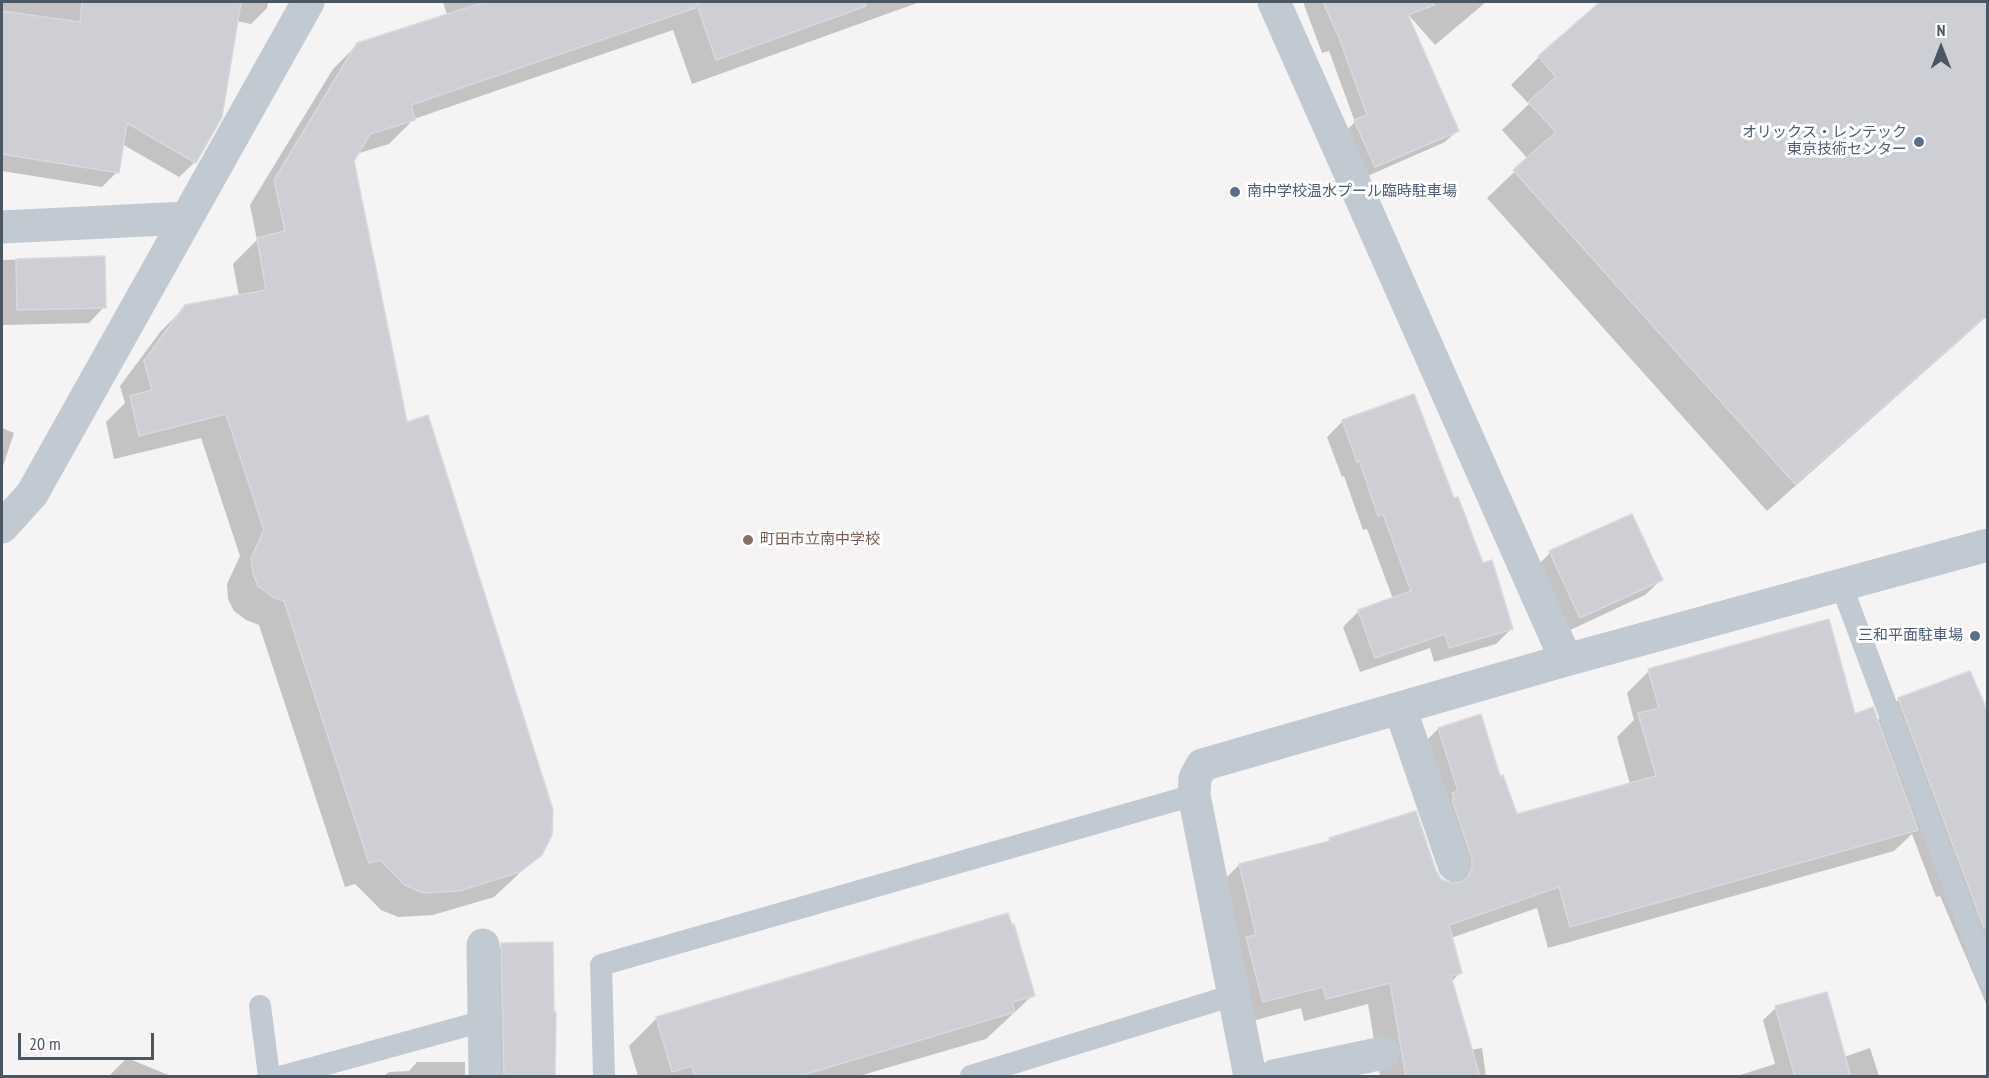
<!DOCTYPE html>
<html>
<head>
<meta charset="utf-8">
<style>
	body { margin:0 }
	#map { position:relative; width:1989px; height:1078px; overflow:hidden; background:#f5f3f3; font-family:"PT Sans Narrow",sans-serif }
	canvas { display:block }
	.frame { position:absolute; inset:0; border:3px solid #4a5661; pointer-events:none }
	.north { position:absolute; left:1911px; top:18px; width:60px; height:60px; -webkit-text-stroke:4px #fff; paint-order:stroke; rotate:0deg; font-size:16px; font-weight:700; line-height:24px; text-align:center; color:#4a5661 }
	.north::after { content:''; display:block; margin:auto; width:21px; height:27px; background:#4a5661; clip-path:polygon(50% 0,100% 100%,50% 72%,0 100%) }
	.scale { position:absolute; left:18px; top:1033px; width:136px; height:27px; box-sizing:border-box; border:3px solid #4a5661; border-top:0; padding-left:8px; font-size:18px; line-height:21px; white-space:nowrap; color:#4a5661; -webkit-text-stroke:4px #fff; paint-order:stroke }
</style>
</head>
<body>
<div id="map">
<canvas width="1989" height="1078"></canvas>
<div class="frame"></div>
<div class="north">N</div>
<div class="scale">20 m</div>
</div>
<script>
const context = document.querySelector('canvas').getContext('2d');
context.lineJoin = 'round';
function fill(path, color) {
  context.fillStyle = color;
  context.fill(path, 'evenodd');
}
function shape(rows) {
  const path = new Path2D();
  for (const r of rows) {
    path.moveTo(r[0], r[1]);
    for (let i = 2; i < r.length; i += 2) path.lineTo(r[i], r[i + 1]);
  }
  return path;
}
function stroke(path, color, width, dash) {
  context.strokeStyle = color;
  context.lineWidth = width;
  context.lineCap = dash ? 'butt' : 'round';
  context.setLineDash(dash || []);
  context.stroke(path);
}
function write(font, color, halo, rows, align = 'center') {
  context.font = font + ' "PT Sans Narrow","Noto Sans JP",sans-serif';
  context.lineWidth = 6;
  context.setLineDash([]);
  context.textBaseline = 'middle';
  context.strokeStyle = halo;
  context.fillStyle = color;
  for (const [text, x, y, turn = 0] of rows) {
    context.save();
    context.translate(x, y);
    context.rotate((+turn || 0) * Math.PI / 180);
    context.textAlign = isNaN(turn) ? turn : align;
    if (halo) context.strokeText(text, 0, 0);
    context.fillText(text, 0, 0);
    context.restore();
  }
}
const shadow = shape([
	[2,2,268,2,267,8,251,24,236,21,195,162,179,177,122,144,117,172,102,187,2,171],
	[443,2,920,2,692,84,673,30,414,119,389,144,356,154,352,161,406,423,540,854,494,897,433,915,398,917,381,910,355,884,345,887,259,625,246,620,234,611,228,599,227,584,240,556,201,438,114,459,106,422,125,403,120,386,161,331,186,306,239,296,233,264,257,240,250,205,333,69,358,44,447,15],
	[1303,2,1486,2,1435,45,1406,12,1457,131,1445,142,1363,178,1344,133,1355,122,1329,51,1322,53],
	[1602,2,1988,2,1988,320,1985,318,1767,511,1487,198,1528,159,1502,130,1529,104,1511,85,1539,57],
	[103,258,104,307,89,323,2,325,2,260],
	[1343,421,1453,500,1511,629,1496,644,1434,662,1430,648,1360,672,1343,627,1359,611,1393,599,1367,529,1363,530,1344,476,1342,477,1327,437],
	[2,428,14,433,2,469],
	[1550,553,1661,580,1645,595,1564,633,1535,568],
	[1649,671,1876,722,1899,699,1988,716,1988,1008,1940,896,1936,897,1912,834,1894,851,1548,948,1537,908,1451,938,1461,972,1451,982,1471,1050,1482,1048,1486,1076,1380,1076,1368,1004,1304,1021,1301,1008,1241,1024,1217,887,1239,865,1326,843,1330,839,1435,872,1440,880,1451,885,1430,824,1416,751,1438,729,1480,716,1499,778,1516,816,1630,784,1617,737,1634,720,1627,693],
	[502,945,555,1076,480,1076,478,969],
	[1033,995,986,1039,859,1076,638,1076,629,1046,657,1018],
	[1776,1008,1844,1057,1870,1048,1879,1076,1737,1076,1775,1064,1763,1020],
	[127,1058,171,1076,109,1076],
	[417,1062,465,1062,465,1076,384,1076,389,1072,409,1071]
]);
const building = shape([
	[82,2,241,2,222,117,196,163,127,123,119,173,2,154,2,11,80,22,82,2],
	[485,2,694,2,695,8,411,105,415,120,370,134,354,161,407,422,428,415,553,810,552,835,542,855,520,872,459,891,423,893,405,885,380,860,369,863,284,601,271,596,258,586,253,574,251,558,264,530,226,414,139,436,130,396,152,390,144,361,185,305,266,290,257,238,285,231,274,180,357,43,485,2],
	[696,2,865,2,866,6,716,60,696,2],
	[1323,2,1433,2,1434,5,1408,15,1459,131,1375,167,1354,120,1367,115,1340,40,1323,2],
	[1600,2,1988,2,1988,314,1795,484,1513,170,1556,132,1528,102,1556,77,1538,56,1600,2],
	[105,256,106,308,17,310,16,259,105,256],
	[1414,394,1454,498,1458,497,1483,563,1492,560,1513,629,1449,648,1445,634,1375,658,1358,610,1411,591,1383,514,1378,516,1360,462,1357,462,1342,420,1414,394],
	[1632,514,1663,580,1580,618,1549,551,1632,514],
	[1829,619,1855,714,1873,707,1918,830,1570,927,1559,887,1449,925,1462,973,1451,976,1480,1077,1406,1077,1390,983,1326,999,1323,987,1263,1002,1246,937,1256,935,1239,864,1330,841,1329,838,1416,811,1436,871,1441,879,1451,883,1461,882,1468,877,1472,868,1472,859,1452,800,1454,799,1452,793,1458,791,1438,728,1481,714,1500,776,1503,775,1517,814,1656,776,1638,713,1659,708,1648,669,1829,619],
	[1970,671,1988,712,1988,927,1984,928,1898,698,1970,671],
	[1008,913,1012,925,1014,924,1035,996,1012,1002,1015,1012,796,1077,695,1077,692,1066,672,1072,656,1017,1008,913],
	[553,942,554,1012,556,1012,555,1077,504,1077,501,943,553,942],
	[1827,992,1851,1077,1795,1077,1775,1006,1827,992]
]);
const service = shape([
	[1841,584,1988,978],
	[260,1006,269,1076],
	[283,1076,484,1021],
	[604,1076,601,965,1194,795],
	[971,1076,1234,995]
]);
const minor = shape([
	[1274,2,1566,660],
	[2,227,187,218],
	[2,527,32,494,308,2],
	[1400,708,1454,865],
	[483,945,485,1076],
	[1250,1076,1194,795,1195,778,1202,765,1566,660,1988,545],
	[1274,1076,1383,1053]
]);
const markers = [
	[1919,142,6,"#5c6f8a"],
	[1235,192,6,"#5c6f8a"],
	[748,540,6,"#8d6e63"],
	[1975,636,6,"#5c6f8a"]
];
const serviceNames = [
	["オリックス・レンテック",1907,133],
	["東京技術センター",1907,150],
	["南中学校温水プール臨時駐車場",1247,192,"left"],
	["三和平面駐車場",1963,636]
];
const educationNames = [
	["町田市立南中学校",760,540]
];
fill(shadow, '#0003');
fill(building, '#cdcfd5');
stroke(building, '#d7d9de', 1.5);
stroke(service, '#c1cad2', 22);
stroke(minor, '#c1cad2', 33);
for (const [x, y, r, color] of markers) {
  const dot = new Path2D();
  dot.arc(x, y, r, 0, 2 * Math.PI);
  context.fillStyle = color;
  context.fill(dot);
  stroke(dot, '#fff', 2);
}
write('15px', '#4e5e75', '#fff', serviceNames, 'right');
write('15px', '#785e54', '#fff', educationNames, 'left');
</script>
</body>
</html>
